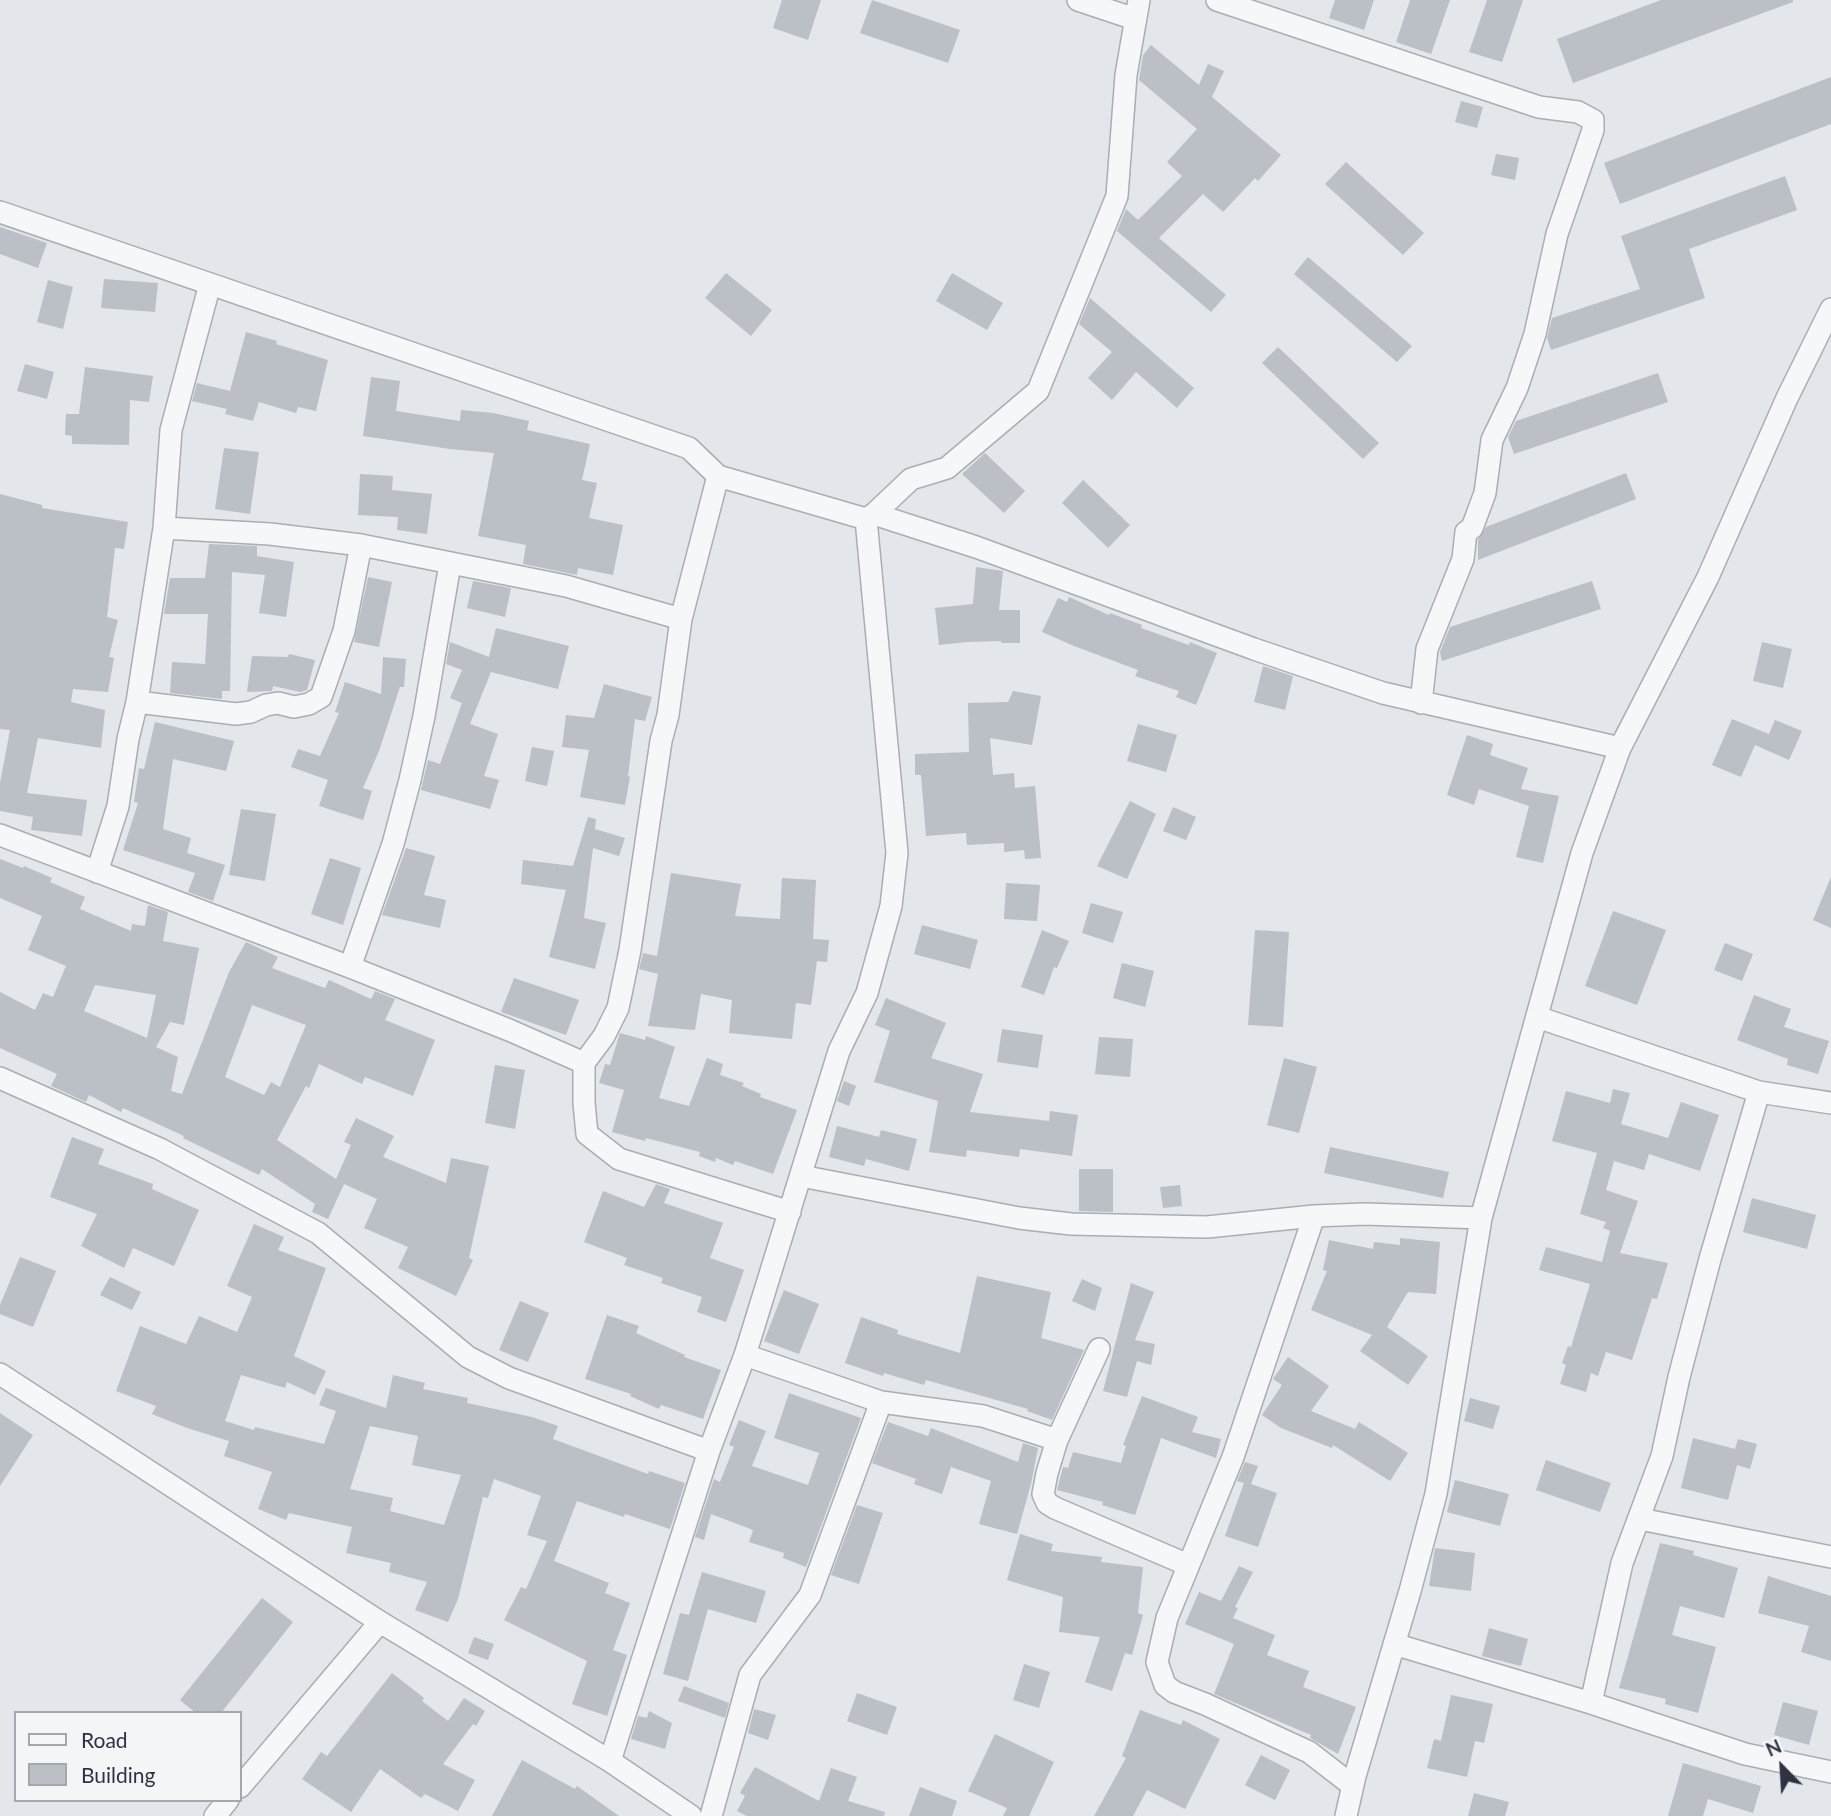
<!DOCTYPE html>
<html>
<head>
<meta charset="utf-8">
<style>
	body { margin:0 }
	#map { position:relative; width:1831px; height:1816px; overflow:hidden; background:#e3e6ea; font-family:Lato,sans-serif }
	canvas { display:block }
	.legend { position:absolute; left:14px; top:1711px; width:228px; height:91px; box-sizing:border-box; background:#f3f5f7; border:2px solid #a4a7ae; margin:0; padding:9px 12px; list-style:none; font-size:21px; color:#2d3341 }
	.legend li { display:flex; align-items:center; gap:14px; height:35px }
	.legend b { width:35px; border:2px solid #a4a7ae }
	.north { position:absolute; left:1747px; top:1732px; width:70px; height:70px; -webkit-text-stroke:5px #f3f5f7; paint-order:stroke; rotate:336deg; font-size:19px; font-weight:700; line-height:28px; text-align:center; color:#2d3341 }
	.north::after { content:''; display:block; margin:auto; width:24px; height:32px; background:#2d3341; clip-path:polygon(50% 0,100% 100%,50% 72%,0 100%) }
</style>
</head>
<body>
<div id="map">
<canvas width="1831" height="1816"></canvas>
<ul class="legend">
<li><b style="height:9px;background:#f6f7f9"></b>Road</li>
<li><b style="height:19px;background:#bbbfc6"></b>Building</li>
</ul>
<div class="north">N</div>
</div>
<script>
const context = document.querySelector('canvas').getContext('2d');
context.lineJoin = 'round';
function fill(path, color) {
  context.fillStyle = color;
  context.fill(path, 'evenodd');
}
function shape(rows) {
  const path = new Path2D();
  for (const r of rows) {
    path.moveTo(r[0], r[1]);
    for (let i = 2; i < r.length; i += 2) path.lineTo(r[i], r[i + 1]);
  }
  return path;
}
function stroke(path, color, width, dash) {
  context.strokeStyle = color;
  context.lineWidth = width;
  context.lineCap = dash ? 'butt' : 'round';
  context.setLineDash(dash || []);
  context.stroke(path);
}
const building = shape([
	[782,0,821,0,808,40,773,28],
	[872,0,960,30,948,63,860,33],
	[1335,0,1374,0,1364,30,1329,18],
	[1410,0,1450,0,1431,54,1396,42],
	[1487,0,1523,0,1502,62,1469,52],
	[1661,0,1793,0,1793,2,1573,83,1557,39],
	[1151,45,1199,85,1208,64,1224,71,1212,97,1281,155,1258,181,1255,178,1223,212,1203,194,1159,238,1226,295,1211,312,1117,231,1126,209,1138,220,1182,176,1167,162,1197,129,1139,80,1143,55],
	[1831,77,1831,124,1620,204,1604,163],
	[1461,101,1483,107,1477,128,1455,122],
	[1496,154,1519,158,1515,180,1491,175],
	[1346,162,1424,233,1403,255,1325,184],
	[1785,176,1797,210,1689,249,1705,298,1551,350,1547,338,1552,318,1640,289,1621,236],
	[0,227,47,243,38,268,0,254],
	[1308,257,1412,346,1397,362,1294,274],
	[726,273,772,310,751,336,705,298],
	[952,273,1003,303,987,330,936,301],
	[104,279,158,283,155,312,101,308],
	[48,280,73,287,63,329,37,322],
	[1090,298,1194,388,1177,408,1136,372,1112,400,1088,378,1112,352,1079,324],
	[246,332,277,341,276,344,328,360,316,411,298,407,296,413,259,402,253,421,225,414,227,409,192,401,197,383,230,391],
	[1278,347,1379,443,1363,459,1262,363],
	[25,364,54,372,47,399,17,391],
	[85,367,153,376,149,402,130,400,129,445,72,444,72,436,65,435,66,414,79,414],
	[1658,373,1668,402,1514,454,1508,437,1516,421],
	[371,377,400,381,396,411,460,421,461,410,493,413,529,421,527,430,590,444,582,480,597,483,589,518,623,525,613,575,578,568,577,575,523,564,526,545,478,536,494,453,450,449,363,436],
	[224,448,259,452,250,514,215,509],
	[985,453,1025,491,1004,513,962,474],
	[1626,473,1636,499,1478,560,1478,540,1486,527],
	[360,474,393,476,392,490,432,494,427,534,397,530,398,517,358,515],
	[1083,480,1130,525,1108,548,1062,503],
	[0,494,42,505,42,508,128,522,124,549,115,548,107,617,118,620,109,657,114,658,108,692,73,689,71,702,105,710,101,748,38,738,27,793,87,800,82,836,31,830,33,817,0,811,0,783,10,730,0,729],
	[209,544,257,546,257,556,294,562,286,617,259,613,265,575,232,572,230,691,222,691,222,699,170,693,172,662,205,664,208,614,164,614,170,578,205,578],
	[976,567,1003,571,999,610,1020,610,1020,643,1001,643,1001,641,967,642,939,645,935,608,973,604],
	[368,577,392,582,379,647,354,642],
	[473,581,511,588,505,617,467,608],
	[1592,581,1601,609,1442,661,1440,652,1450,627],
	[1069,597,1109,615,1110,613,1142,625,1141,628,1189,645,1190,642,1217,653,1196,705,1176,697,1179,691,1135,676,1138,670,1074,646,1042,632,1058,598,1067,602],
	[496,628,569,646,558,689,491,672,470,724,498,734,484,776,499,780,490,809,421,790,428,760,440,764,462,703,450,698,462,670,446,664,450,642,489,657],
	[1762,642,1792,649,1783,688,1753,681],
	[289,654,315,660,307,690,300,692,273,686,272,691,247,692,252,656,288,657],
	[383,657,406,659,404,687,400,687,379,751,363,788,372,791,363,820,319,806,328,780,291,767,298,749,320,756,339,713,335,712,345,682,381,694],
	[1263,666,1293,676,1285,710,1254,702],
	[604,684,652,697,645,721,635,719,628,776,630,777,625,805,580,797,589,750,562,747,566,715,594,718],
	[1013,691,1041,696,1032,745,990,738,993,775,1014,773,1015,788,1035,786,1041,858,1025,859,1024,850,1004,852,1004,843,967,845,966,833,926,836,921,775,915,775,915,754,969,752,968,703,1008,702],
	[1732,719,1769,734,1775,720,1802,731,1789,760,1755,745,1741,777,1712,765],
	[155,722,234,741,226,771,173,759,163,829,191,838,187,853,225,865,213,901,188,892,195,873,123,850,138,803,134,802,139,768,144,769],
	[1138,724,1177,735,1166,772,1127,761],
	[1467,735,1493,744,1490,755,1528,768,1521,789,1559,796,1543,863,1516,857,1529,806,1479,789,1474,805,1447,795],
	[532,747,554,751,547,786,525,781],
	[1130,801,1156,814,1127,879,1097,866],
	[1173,807,1196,817,1186,840,1163,831],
	[241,809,276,814,265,881,229,875],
	[588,817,596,819,595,829,625,838,619,856,593,848,584,918,606,923,595,969,549,957,566,890,521,884,523,860,573,866],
	[406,848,435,856,424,895,446,900,440,928,382,915],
	[330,858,361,868,343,925,311,914],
	[0,859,23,868,24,866,52,878,50,882,85,897,80,909,131,931,132,924,145,926,148,905,168,912,163,941,199,948,184,1025,170,1022,156,1047,178,1057,171,1091,182,1094,229,972,246,942,278,957,272,968,325,988,329,980,371,999,375,991,395,999,385,1020,435,1040,413,1096,365,1077,362,1084,319,1064,309,1088,306,1086,277,1140,336,1179,351,1145,344,1142,356,1118,394,1136,383,1157,446,1183,451,1158,489,1166,469,1258,473,1260,456,1296,398,1268,408,1247,364,1228,377,1199,344,1184,328,1219,312,1212,315,1204,262,1169,259,1175,183,1138,184,1136,123,1108,121,1112,89,1095,86,1102,51,1086,57,1074,0,1048,0,992,35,1010,43,993,53,997,66,966,28,950,42,916,0,898],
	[95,985,156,995,147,1038,84,1011],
	[252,1005,306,1025,280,1087,271,1082,264,1095,225,1077],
	[671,873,741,884,735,916,780,919,782,878,816,880,813,939,829,940,827,962,817,961,811,1005,796,1003,792,1039,729,1033,732,1000,701,994,695,1030,648,1026,658,974,639,969,643,953,657,956],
	[1831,877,1831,928,1813,920],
	[1006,883,1040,885,1037,921,1004,919],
	[1091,903,1123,912,1113,943,1082,933],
	[1613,911,1666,930,1637,1005,1585,986],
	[922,925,978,940,970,969,914,954],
	[1042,930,1069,941,1057,968,1054,967,1044,995,1021,987],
	[1255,930,1289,932,1283,1027,1248,1025],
	[1725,943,1753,954,1742,981,1714,970],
	[1122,963,1154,971,1145,1007,1113,998],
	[514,978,579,1000,566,1035,501,1012],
	[1754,995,1791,1009,1784,1027,1829,1041,1818,1074,1787,1065,1788,1059,1737,1040],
	[886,998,946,1023,931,1058,983,1074,970,1112,1049,1121,1050,1111,1078,1115,1072,1156,1020,1149,1019,1157,967,1150,966,1157,929,1152,938,1101,874,1082,890,1031,875,1025],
	[1002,1029,1043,1035,1038,1068,997,1062],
	[620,1033,645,1040,646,1036,675,1047,659,1098,689,1106,707,1058,723,1064,720,1075,744,1083,742,1086,761,1094,760,1097,797,1110,773,1174,735,1161,733,1165,716,1158,715,1162,699,1156,700,1152,646,1138,645,1141,612,1132,624,1090,599,1083,605,1064,610,1065],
	[1099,1037,1133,1039,1130,1077,1095,1074],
	[1284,1058,1317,1067,1299,1133,1267,1125],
	[495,1065,525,1070,515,1129,485,1123],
	[844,1081,856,1086,849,1106,837,1101],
	[1613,1089,1630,1093,1621,1124,1668,1138,1681,1102,1719,1115,1700,1171,1649,1154,1644,1170,1614,1161,1606,1190,1638,1201,1620,1253,1668,1263,1657,1299,1652,1298,1632,1360,1606,1352,1598,1376,1591,1373,1586,1392,1560,1384,1566,1365,1562,1363,1568,1346,1571,1347,1590,1284,1539,1270,1546,1247,1602,1262,1610,1231,1603,1228,1606,1222,1580,1214,1597,1153,1552,1141,1566,1091,1610,1103],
	[837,1126,879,1137,881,1130,917,1139,909,1171,866,1159,864,1166,829,1157],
	[72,1137,104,1149,98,1164,153,1184,152,1189,199,1210,174,1266,133,1248,124,1268,81,1246,97,1214,50,1197],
	[1330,1147,1449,1172,1443,1198,1324,1173],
	[1079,1169,1113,1169,1113,1212,1079,1211],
	[656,1184,670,1189,664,1203,723,1223,710,1258,744,1270,726,1322,697,1312,702,1297,661,1283,663,1278,624,1265,627,1258,584,1242,603,1191,644,1207],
	[1180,1185,1182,1206,1163,1208,1160,1187],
	[1752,1198,1816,1215,1807,1249,1743,1232],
	[254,1224,284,1237,278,1250,326,1268,294,1356,326,1371,315,1395,287,1382,285,1388,241,1375,225,1421,254,1430,255,1427,324,1444,336,1411,319,1405,326,1388,386,1408,393,1375,425,1383,423,1389,468,1398,467,1403,532,1417,558,1426,553,1439,648,1474,649,1471,685,1483,670,1529,625,1514,624,1517,577,1501,554,1561,609,1583,605,1593,630,1603,613,1650,627,1655,607,1716,572,1704,587,1661,504,1620,521,1587,526,1589,547,1541,527,1535,541,1496,494,1479,488,1498,483,1497,458,1599,448,1622,415,1610,427,1582,389,1572,391,1563,346,1553,352,1527,289,1513,286,1520,258,1509,272,1472,224,1456,229,1441,187,1428,152,1414,156,1406,116,1391,140,1326,186,1344,199,1316,237,1332,252,1297,227,1286],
	[370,1426,418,1436,412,1465,461,1475,444,1525,390,1511,393,1498,350,1489],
	[1400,1238,1440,1242,1436,1294,1408,1292,1387,1327,1428,1356,1408,1385,1360,1351,1372,1335,1311,1310,1327,1271,1323,1270,1329,1240,1373,1249,1374,1242,1400,1245],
	[20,1257,56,1271,33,1327,0,1314,0,1305],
	[977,1276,1051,1292,1041,1338,1084,1350,1052,1420,1027,1411,1028,1409,926,1380,924,1385,884,1373,883,1376,845,1363,861,1317,898,1330,897,1334,960,1353],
	[110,1277,141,1292,132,1310,100,1295],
	[1082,1279,1102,1288,1095,1311,1072,1301],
	[1131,1283,1154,1292,1135,1340,1155,1344,1151,1365,1137,1361,1127,1397,1103,1391],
	[784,1290,819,1304,799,1354,764,1341],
	[520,1301,549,1313,528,1362,499,1350],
	[607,1315,639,1326,636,1333,685,1355,684,1357,721,1370,703,1419,661,1405,659,1409,630,1396,631,1394,585,1379],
	[1288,1357,1329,1386,1311,1411,1355,1429,1359,1422,1408,1453,1390,1481,1333,1445,1332,1448,1281,1428,1262,1415,1282,1385,1273,1379],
	[789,1393,861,1418,806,1567,783,1558,784,1553,749,1542,753,1530,711,1514,704,1540,695,1537,714,1479,720,1482,734,1447,729,1445,739,1420,766,1431,752,1466,808,1485,819,1453,774,1438],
	[1142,1396,1198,1417,1192,1432,1221,1439,1216,1458,1161,1438,1135,1515,1102,1505,1103,1502,1057,1490,1063,1467,1068,1468,1073,1452,1121,1463,1126,1446,1123,1445],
	[1470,1398,1500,1406,1493,1429,1464,1421],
	[0,1413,33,1435,0,1486],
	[888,1422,928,1436,931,1428,1018,1462,1023,1443,1038,1448,1031,1484,1017,1534,979,1524,991,1481,951,1467,942,1494,914,1484,916,1479,872,1463],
	[1693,1438,1735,1449,1738,1439,1757,1444,1750,1469,1737,1465,1728,1500,1681,1488],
	[1546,1460,1611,1483,1600,1512,1536,1490],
	[1245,1462,1258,1466,1251,1484,1277,1493,1258,1547,1225,1536,1244,1483,1237,1481],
	[1455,1480,1509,1494,1500,1526,1447,1512],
	[857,1505,883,1513,859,1584,831,1575],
	[1020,1534,1053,1544,1051,1551,1102,1557,1101,1562,1143,1567,1138,1613,1143,1615,1132,1655,1125,1653,1112,1691,1085,1682,1100,1637,1059,1632,1063,1597,1007,1580],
	[1660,1543,1694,1551,1693,1555,1738,1568,1724,1618,1680,1606,1672,1635,1716,1647,1698,1713,1665,1704,1666,1699,1619,1688],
	[1435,1548,1475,1553,1471,1591,1429,1586],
	[1239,1566,1253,1572,1235,1607,1238,1608,1233,1618,1275,1635,1267,1655,1309,1671,1303,1687,1356,1707,1338,1754,1310,1738,1311,1735,1214,1694,1234,1644,1185,1624,1199,1592,1221,1601],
	[702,1572,766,1591,756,1623,708,1609,688,1681,663,1674,680,1613,689,1615],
	[1768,1576,1831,1596,1831,1661,1801,1652,1809,1626,1758,1613],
	[262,1598,293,1622,221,1713,196,1713,180,1700],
	[1489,1628,1528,1639,1521,1666,1482,1656],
	[474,1637,494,1644,488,1660,468,1653],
	[1024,1664,1050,1672,1039,1708,1013,1700],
	[392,1673,424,1698,422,1701,448,1721,464,1698,485,1711,476,1726,473,1724,443,1764,475,1780,458,1811,425,1794,421,1798,380,1769,351,1812,302,1779,321,1752,327,1756],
	[684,1686,729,1703,725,1718,678,1701],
	[857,1693,897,1707,887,1735,847,1721],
	[1451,1695,1493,1704,1484,1743,1475,1741,1467,1777,1427,1768,1434,1739,1441,1741],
	[1783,1702,1818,1711,1809,1745,1774,1735],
	[754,1709,776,1715,768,1740,748,1733],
	[1140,1710,1181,1725,1183,1720,1220,1739,1185,1809,1147,1790,1133,1816,1094,1816,1126,1758,1122,1756],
	[649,1711,672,1723,665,1749,631,1739,638,1716,647,1718],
	[995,1734,1054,1762,1029,1816,1003,1816,1007,1808,968,1791],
	[1261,1755,1290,1770,1275,1800,1245,1785],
	[522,1760,575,1789,577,1786,619,1816,492,1816],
	[1683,1763,1761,1786,1753,1813,1708,1799,1703,1816,1668,1816],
	[755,1767,819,1801,831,1768,857,1777,848,1801,885,1812,884,1816,747,1816,737,1811,745,1796,740,1793],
	[920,1787,957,1801,952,1816,909,1816],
	[1474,1793,1509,1802,1505,1816,1468,1816]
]);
const minor = shape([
	[1078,0,1135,19],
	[1217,0,1539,107,1578,112,1593,120,1593,130,1557,234,1535,334,1517,388,1492,440,1485,493,1472,528,1466,532,1463,559,1427,649,1421,703],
	[0,212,689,448,718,476,866,519,874,514,976,547,1254,649,1383,693,1620,748],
	[718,476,681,619,668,715,661,741,630,950,618,1008,604,1036,584,1063,584,1103,587,1134,619,1159,790,1212],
	[874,514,911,479,947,468,1038,391,1117,196,1126,75,1139,0],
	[164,528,270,534,361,545,566,586,681,619],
	[137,702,236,714,251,712,266,705,278,703,294,707,309,704,321,697,344,631,361,545],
	[0,835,350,967,509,1030,584,1063],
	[97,872,118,806,128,739,137,702,164,528,171,430,210,284],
	[350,967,393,844,410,780,424,716,450,564],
	[1537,1017,1759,1092,1831,1103],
	[0,1078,160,1149,318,1233,468,1357,509,1378,709,1451],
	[801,1176,1019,1218,1071,1224,1207,1227,1314,1216,1365,1214,1481,1218],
	[1314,1216,1233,1457,1167,1618,1157,1662,1165,1685,1174,1692,1205,1704,1309,1752,1353,1786],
	[1099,1349,1057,1440,1047,1473,1043,1494,1047,1503,1055,1508,1188,1565],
	[745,1355,881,1402,983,1416,1057,1440],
	[0,1374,380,1622,610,1761,691,1816],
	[1640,1519,1831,1557],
	[1394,1644,1591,1703,1745,1754,1831,1772],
	[1591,1703,1622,1563,1662,1456,1679,1377,1710,1259,1759,1092],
	[610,1761,709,1451,745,1355,839,1051,867,993,891,906,897,853,866,519],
	[240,1787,380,1622],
	[215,1816,228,1800],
	[711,1816,750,1675,810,1595,881,1402],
	[1346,1816,1355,1776,1410,1591,1436,1494,1481,1218,1582,853,1620,748,1708,577,1787,398,1831,309]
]);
fill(building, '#bbbfc6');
stroke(minor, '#a9adb4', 24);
stroke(minor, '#f6f7f9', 21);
</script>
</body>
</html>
